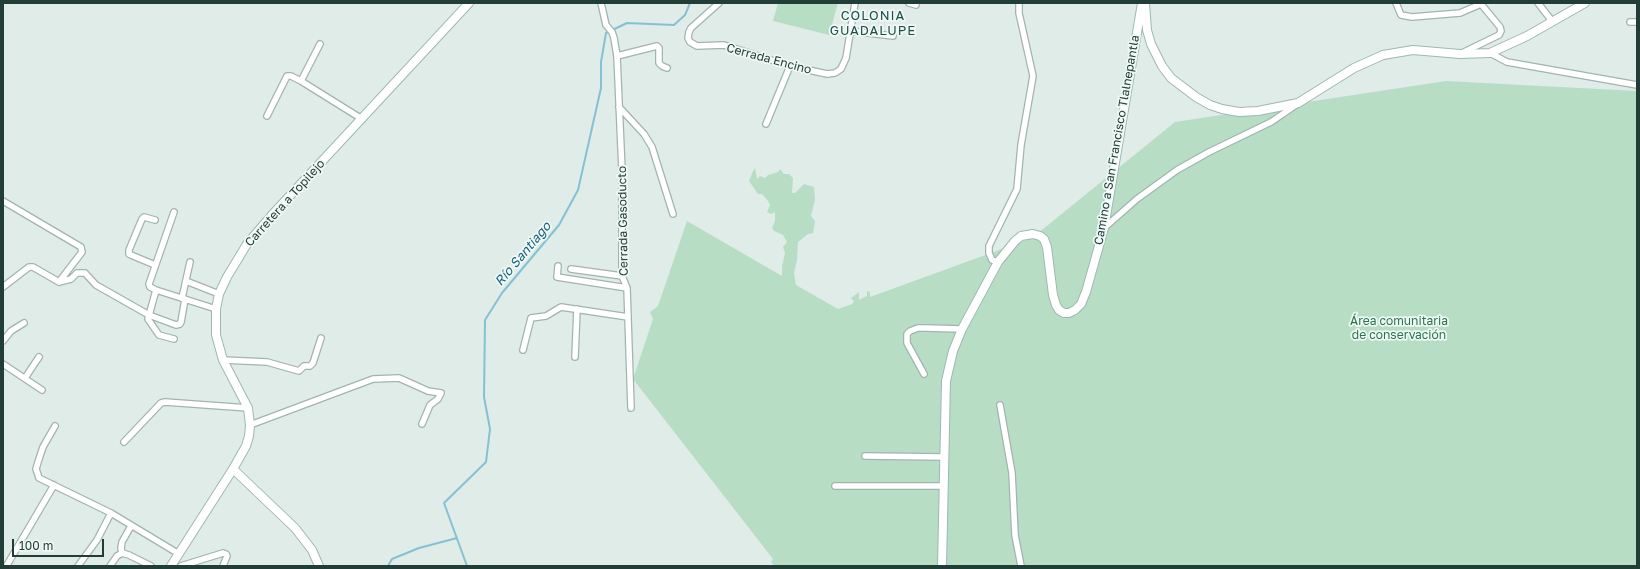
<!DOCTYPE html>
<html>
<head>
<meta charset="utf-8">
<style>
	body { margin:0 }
	#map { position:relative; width:1640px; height:569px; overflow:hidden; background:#e0ece7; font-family:"Golos Text",sans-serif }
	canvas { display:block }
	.frame { position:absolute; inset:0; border:4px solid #203d37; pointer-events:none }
	.scale { position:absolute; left:12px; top:539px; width:92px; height:18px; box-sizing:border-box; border:2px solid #203d37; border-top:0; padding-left:5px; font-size:12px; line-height:14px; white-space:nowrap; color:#203d37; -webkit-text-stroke:3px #f0f8f5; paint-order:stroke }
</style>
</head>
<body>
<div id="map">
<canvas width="1640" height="569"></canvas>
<div class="frame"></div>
<div class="scale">100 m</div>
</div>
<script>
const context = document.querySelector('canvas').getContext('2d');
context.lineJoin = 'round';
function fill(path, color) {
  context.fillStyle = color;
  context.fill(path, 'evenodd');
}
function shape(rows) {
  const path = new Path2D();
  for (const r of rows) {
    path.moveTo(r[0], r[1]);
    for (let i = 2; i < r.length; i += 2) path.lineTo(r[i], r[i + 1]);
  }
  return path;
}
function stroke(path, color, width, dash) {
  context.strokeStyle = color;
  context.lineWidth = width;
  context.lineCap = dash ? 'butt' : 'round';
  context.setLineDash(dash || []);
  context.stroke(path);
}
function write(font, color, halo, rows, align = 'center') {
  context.font = font + ' "Golos Text",sans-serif';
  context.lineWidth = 3.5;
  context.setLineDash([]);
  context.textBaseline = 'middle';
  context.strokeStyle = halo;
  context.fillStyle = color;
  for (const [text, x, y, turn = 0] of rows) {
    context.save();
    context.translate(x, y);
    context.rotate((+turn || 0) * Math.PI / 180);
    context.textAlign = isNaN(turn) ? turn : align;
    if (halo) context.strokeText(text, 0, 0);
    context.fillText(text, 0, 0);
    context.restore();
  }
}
const green = shape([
	[778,3,838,3,829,35,773,21],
	[1446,81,1637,91,1637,566,774,566,771,562,773,559,633,379,653,319,650,312,658,306,687,221,782,276,782,266,785,253,783,247,787,242,783,235,774,231,772,228,775,221,775,212,771,214,767,212,770,205,768,201,762,194,758,194,749,181,753,171,755,168,757,179,760,176,765,178,768,175,778,172,780,169,784,174,789,174,793,178,792,193,795,193,804,184,814,187,815,199,811,216,815,221,813,233,808,234,798,242,797,260,794,273,796,285,838,309,852,304,854,301,851,298,859,292,859,300,867,296,867,291,870,292,870,297,1032,238,1175,122]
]);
const stream = shape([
	[388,566,392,559,419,548,457,538],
	[467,566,444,503,486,462,490,429,484,397,485,320,502,293,559,225,578,190,601,88,601,62,606,33,627,23,674,25,685,15,690,3]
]);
const street = shape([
	[601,3,606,25,612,32,614,38,617,56,622,171,622,276,627,288,631,408],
	[719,3,691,28,689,32,688,38,690,42,697,46,724,45,790,66,827,74,835,73,841,69,846,58,855,3],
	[909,3,916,5],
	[1396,3,1401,15,1412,17,1460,13,1481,4,1500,27,1501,31,1499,35,1464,52],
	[1538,3,1552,21],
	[1630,22,1637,22],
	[851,31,893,36],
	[1490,53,1507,62,1637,85],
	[617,56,657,46,659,48,659,63,662,66,667,68],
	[301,81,320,44],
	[619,107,644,134,652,147,673,214],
	[267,116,287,76,291,76,301,81,362,119],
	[766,124,790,66],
	[3,201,81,247,82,252,59,282],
	[174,212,149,284,150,287,156,290,216,309],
	[155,220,144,217,142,219,129,250,129,254,131,255,155,265],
	[1104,228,1137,199,1177,170,1209,152,1271,122,1296,105],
	[998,262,992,260,989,253,989,246,1017,189,1021,145,1033,76,1019,13,1019,3],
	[558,266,557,277,627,288],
	[571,269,622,276],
	[186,281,219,294],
	[3,287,29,267,33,267,59,282,71,279,77,273,85,273,96,285,149,315,176,325,180,324,181,322,185,299],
	[156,290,148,319,159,335,174,339],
	[182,298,190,262],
	[3,341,11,331,24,323],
	[523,350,531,318,546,316,561,307,628,317],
	[575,357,577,309],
	[223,360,267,362,299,371,304,366,310,366,313,363,321,338],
	[3,364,42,390],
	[924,374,907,343,907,334,910,331,918,328,925,328,962,329],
	[25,378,39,357],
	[1000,405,1012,473,1015,535,1021,566],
	[250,425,373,379,399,378,428,391,441,393,438,399,430,405,422,424],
	[55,426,43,447,38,462,36,469,39,478,111,513,179,554],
	[124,442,161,403,165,402,248,408],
	[865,456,944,457],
	[835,486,944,486],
	[122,553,121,548,122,542,131,526],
	[7,565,54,485],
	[78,566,97,540,111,513],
	[110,566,117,556,122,553,129,555,151,566],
	[181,566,223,553,226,554,227,556,223,566]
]);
const secondary = shape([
	[1145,3,1147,30,1151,44,1162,66,1171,78,1196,97,1210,105,1222,109,1239,112,1258,111,1298,103,1354,68,1383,55,1413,50,1460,54,1490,53,1527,36,1585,3],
	[233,469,295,528,312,550,319,566],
	[171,566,233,469,246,446,249,436,250,425,248,408,223,360,216,335,216,309,219,294,227,277,247,244,272,215,469,3],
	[942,566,946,381,953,351,962,329,998,262,1015,241,1021,236,1033,234,1040,236,1044,239,1047,247,1053,295,1056,305,1059,310,1064,313,1069,313,1075,310,1081,304,1086,292,1104,228,1142,3]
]);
const streetNames = [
	["Cerrada Encino",769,59,15],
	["Camino a San Francisco Tlalnepantla",1117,140,-80],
	["Carretera a Topilejo",285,203,-48],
	["Cerrada Gasoducto",623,221,-91]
];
const parkNames = [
	["Área comunitaria",1399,321],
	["de conservación",1399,335]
];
const neighbourhoodNames = [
	["COLONIA",873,16],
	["GUADALUPE",873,31]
];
const waterNames = [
	["Río Santiago",523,254,-50]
];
fill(green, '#b7dec5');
stroke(stream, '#85c1d4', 2);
stroke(street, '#a3b4af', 8);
stroke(secondary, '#9eb8b1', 10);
stroke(street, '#fff', 5.5);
stroke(secondary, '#fff', 8);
write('12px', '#203d37', '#f0f8f5', streetNames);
write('12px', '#28754d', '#f0f8f5', parkNames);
context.letterSpacing = '1px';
write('13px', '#1b5047', '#f0f8f5', neighbourhoodNames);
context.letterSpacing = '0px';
write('italic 13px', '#17627b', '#f0f8f5', waterNames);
</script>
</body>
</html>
